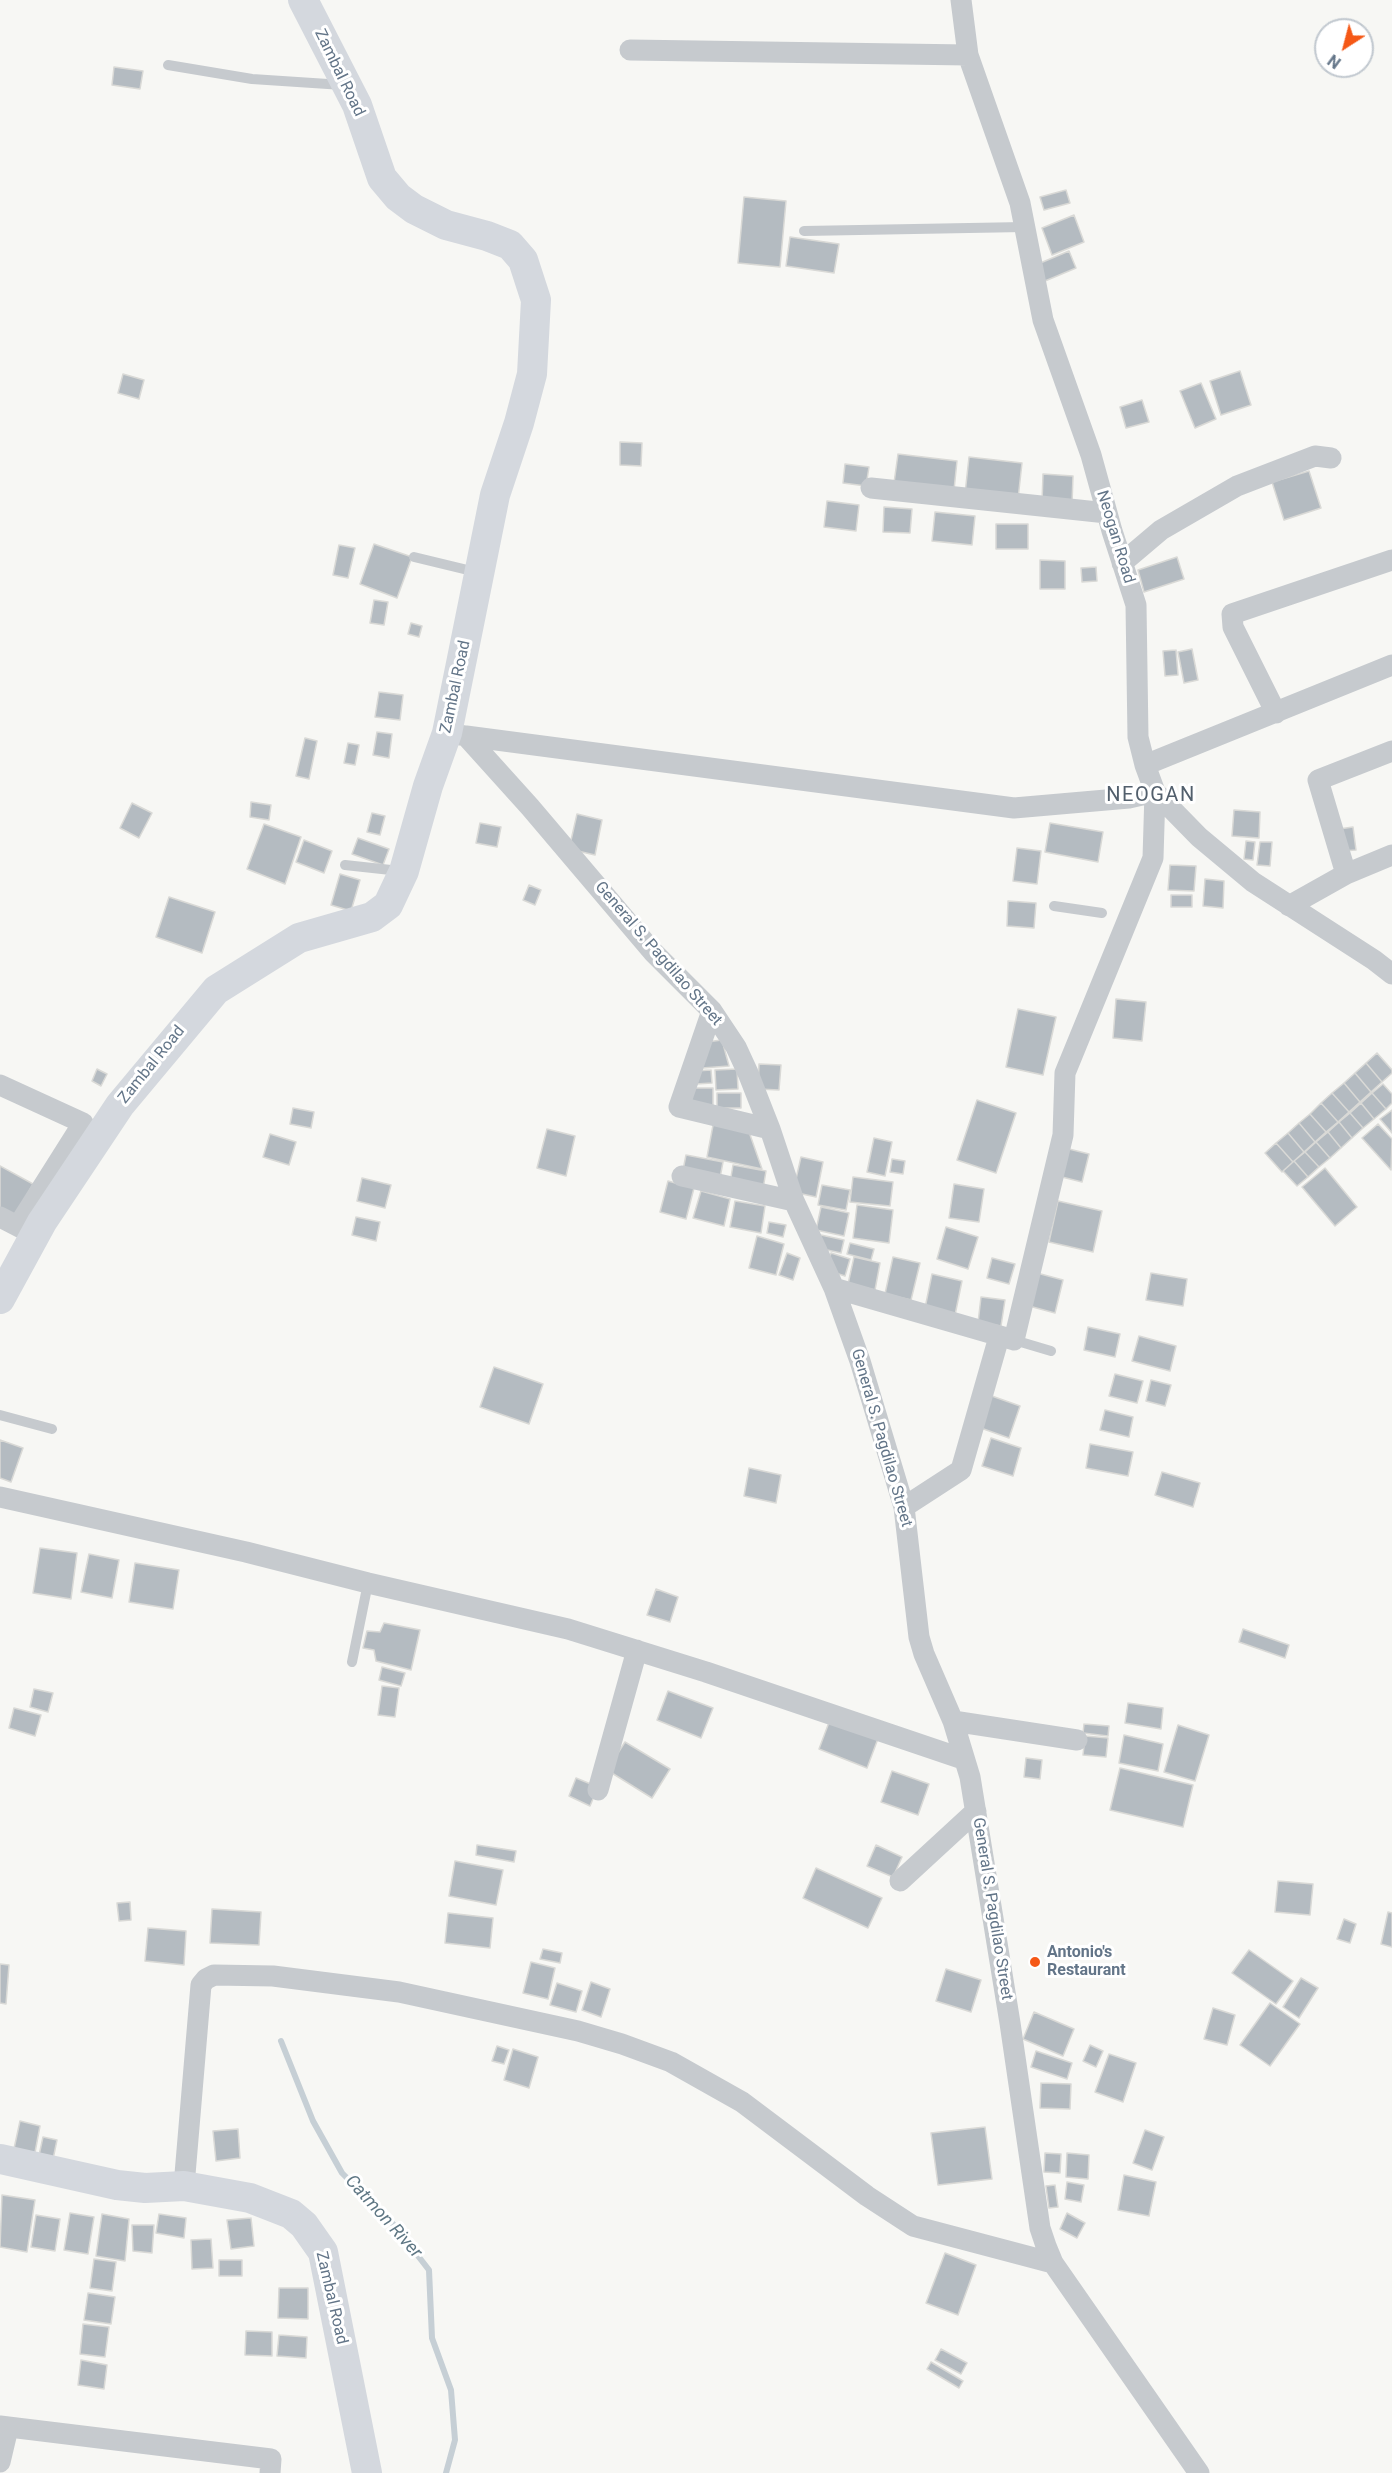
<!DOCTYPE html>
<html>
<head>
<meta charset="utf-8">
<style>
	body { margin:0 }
	#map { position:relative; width:1392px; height:2473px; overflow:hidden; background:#f7f7f4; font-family:Roboto,sans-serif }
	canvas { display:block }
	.north { position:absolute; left:1314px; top:18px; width:60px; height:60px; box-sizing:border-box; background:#fff; border:2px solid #c1c8cf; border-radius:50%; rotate:216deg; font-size:16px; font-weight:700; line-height:24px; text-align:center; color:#637588 }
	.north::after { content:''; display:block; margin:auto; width:21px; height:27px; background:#f55816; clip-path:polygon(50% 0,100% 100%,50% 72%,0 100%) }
</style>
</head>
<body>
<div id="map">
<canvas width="1392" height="2473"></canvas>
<div class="north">N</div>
</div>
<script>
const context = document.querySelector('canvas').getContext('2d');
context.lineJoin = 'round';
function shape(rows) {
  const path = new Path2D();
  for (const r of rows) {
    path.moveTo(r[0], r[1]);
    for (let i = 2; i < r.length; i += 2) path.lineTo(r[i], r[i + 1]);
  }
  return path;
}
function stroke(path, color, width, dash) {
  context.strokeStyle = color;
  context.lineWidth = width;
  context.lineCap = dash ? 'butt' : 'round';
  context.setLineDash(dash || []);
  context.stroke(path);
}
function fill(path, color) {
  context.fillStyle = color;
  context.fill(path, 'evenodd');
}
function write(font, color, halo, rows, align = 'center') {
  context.font = font + ' Roboto,sans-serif';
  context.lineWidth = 6;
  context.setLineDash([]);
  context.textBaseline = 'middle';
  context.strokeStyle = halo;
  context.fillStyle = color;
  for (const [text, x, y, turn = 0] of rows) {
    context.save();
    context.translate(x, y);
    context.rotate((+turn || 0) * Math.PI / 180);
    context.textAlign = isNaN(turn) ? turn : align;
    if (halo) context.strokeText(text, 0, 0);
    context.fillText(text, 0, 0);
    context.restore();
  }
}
const stream = shape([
	[281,2041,313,2121,342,2173,394,2225,429,2270,432,2338,451,2390,455,2440,446,2473]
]);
const building = shape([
	[114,67,143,71,140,89,112,85,114,67],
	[1066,190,1070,203,1044,210,1040,197,1066,190],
	[744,197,786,201,780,267,738,263,744,197],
	[1074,215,1084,242,1052,255,1042,228,1074,215],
	[790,237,839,244,834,273,786,266,790,237],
	[1069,251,1076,268,1045,281,1038,264,1069,251],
	[1240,371,1251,405,1221,415,1210,381,1240,371],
	[123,374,144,380,139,399,118,393,123,374],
	[1201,383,1216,419,1195,428,1180,391,1201,383],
	[1142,400,1149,422,1126,428,1120,407,1142,400],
	[620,442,642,443,641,466,620,465,620,442],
	[898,454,957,461,954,490,894,483,898,454],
	[969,457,1022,463,1018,499,965,494,969,457],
	[845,464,869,467,866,486,843,483,845,464],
	[1309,471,1321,508,1284,520,1272,482,1309,471],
	[1043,474,1073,476,1072,504,1042,502,1043,474],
	[827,501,859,505,856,531,824,527,827,501],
	[884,507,912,509,910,533,883,532,884,507],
	[935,512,975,516,972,545,932,541,935,512],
	[996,524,1028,524,1028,549,996,549,996,524],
	[374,544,412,557,397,598,360,584,374,544],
	[339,545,355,548,348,578,333,575,339,545],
	[1177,557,1184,579,1144,592,1138,570,1177,557],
	[1040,560,1065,561,1065,589,1040,589,1040,560],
	[1096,567,1097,581,1082,582,1081,568,1096,567],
	[374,600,388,602,384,625,370,623,374,600],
	[411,623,422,626,419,637,408,634,411,623],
	[1192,649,1198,680,1184,683,1178,652,1192,649],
	[1176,650,1178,675,1165,676,1163,651,1176,650],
	[379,692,403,695,400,720,375,717,379,692],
	[377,732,392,734,389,758,373,755,377,732],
	[305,738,317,741,309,779,296,776,305,738],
	[348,743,359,745,355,765,344,763,348,743],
	[251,802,271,805,269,820,250,817,251,802],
	[132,803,152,813,139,838,120,828,132,803],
	[1234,810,1260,812,1259,838,1232,836,1234,810],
	[372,813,385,816,380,835,367,832,372,813],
	[577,814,602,820,595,855,569,849,577,814],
	[480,823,501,827,497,847,476,843,480,823],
	[1050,823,1103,832,1098,862,1045,852,1050,823],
	[264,824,301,837,285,884,247,869,264,824],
	[1353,827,1356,850,1342,851,1339,829,1353,827],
	[358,838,389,849,383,865,352,854,358,838],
	[304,840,332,851,324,873,296,862,304,840],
	[1246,841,1255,842,1253,860,1244,859,1246,841],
	[1260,842,1272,842,1270,866,1257,865,1260,842],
	[1017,848,1041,851,1037,884,1013,881,1017,848],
	[1170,865,1196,866,1194,891,1168,890,1170,865],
	[340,874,360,880,351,911,331,905,340,874],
	[1205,879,1224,881,1223,908,1203,906,1205,879],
	[529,885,541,890,535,905,523,900,529,885],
	[1171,895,1192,895,1192,907,1171,907,1171,895],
	[169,897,215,912,202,953,156,937,169,897],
	[1008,901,1036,903,1034,928,1007,926,1008,901],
	[1116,999,1146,1002,1142,1041,1113,1038,1116,999],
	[1018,1009,1056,1017,1043,1075,1006,1067,1018,1009],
	[722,1040,729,1066,702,1068,706,1042,722,1040],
	[1377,1053,1392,1070,1392,1073,1382,1082,1366,1063,1377,1053],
	[1366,1063,1382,1082,1371,1092,1355,1073,1366,1063],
	[759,1064,781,1065,779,1090,758,1089,759,1064],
	[97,1069,107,1074,101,1086,92,1081,97,1069],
	[737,1069,738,1089,716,1090,715,1070,737,1069],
	[711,1070,712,1083,696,1084,695,1071,711,1070],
	[1355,1073,1371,1092,1360,1102,1344,1083,1355,1073],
	[1344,1083,1360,1102,1349,1112,1332,1093,1344,1083],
	[1383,1084,1392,1094,1392,1103,1386,1109,1372,1093,1383,1084],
	[691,1088,713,1088,713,1109,692,1110,691,1088],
	[717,1093,741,1093,741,1108,717,1108,717,1093],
	[1332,1093,1349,1112,1338,1122,1321,1103,1332,1093],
	[1372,1093,1386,1109,1374,1119,1361,1103,1372,1093],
	[977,1100,1016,1113,996,1173,957,1160,977,1100],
	[1321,1103,1338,1122,1326,1132,1310,1114,1321,1103],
	[1361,1103,1374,1119,1363,1128,1350,1113,1361,1103],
	[293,1108,314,1112,311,1128,290,1124,293,1108],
	[1392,1110,1392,1133,1380,1119,1392,1110],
	[1350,1113,1363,1128,1352,1138,1339,1122,1350,1113],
	[1310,1114,1326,1132,1315,1142,1299,1123,1310,1114],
	[714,1120,748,1129,762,1169,707,1157,714,1120],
	[1339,1122,1352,1138,1341,1148,1328,1132,1339,1122],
	[1299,1123,1315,1142,1304,1152,1288,1133,1299,1123],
	[1378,1124,1392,1139,1391,1170,1362,1138,1378,1124],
	[547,1129,575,1136,566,1176,537,1168,547,1129],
	[1328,1132,1341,1148,1330,1158,1316,1142,1328,1132],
	[1288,1133,1304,1152,1293,1162,1276,1143,1288,1133],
	[270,1134,296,1142,289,1165,263,1157,270,1134],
	[874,1138,892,1142,885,1176,867,1172,874,1138],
	[1316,1142,1330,1158,1319,1167,1305,1152,1316,1142],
	[1276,1143,1293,1162,1282,1172,1265,1153,1276,1143],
	[1065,1148,1089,1154,1082,1182,1058,1176,1065,1148],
	[1305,1152,1319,1167,1308,1177,1294,1161,1305,1152],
	[686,1155,723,1162,720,1178,683,1170,686,1155],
	[801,1157,823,1162,816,1197,793,1192,801,1157],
	[892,1159,905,1161,903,1174,890,1172,892,1159],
	[1294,1161,1308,1177,1297,1186,1283,1171,1294,1161],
	[733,1165,766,1171,763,1189,730,1183,733,1165],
	[0,1166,33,1184,13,1220,0,1213,0,1166],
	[1325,1168,1357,1207,1335,1226,1302,1187,1325,1168],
	[853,1177,893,1182,890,1206,850,1202,853,1177],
	[362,1178,391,1185,385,1208,357,1201,362,1178],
	[668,1181,694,1188,686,1219,660,1212,668,1181],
	[954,1184,984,1189,979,1222,949,1218,954,1184],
	[822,1185,850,1190,846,1210,818,1205,822,1185],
	[701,1191,730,1199,724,1226,693,1218,701,1191],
	[735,1201,765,1206,761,1233,730,1227,735,1201],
	[1058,1201,1102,1211,1093,1252,1049,1242,1058,1201],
	[857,1205,893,1210,889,1243,853,1238,857,1205],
	[821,1207,849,1213,844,1236,816,1230,821,1207],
	[356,1217,380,1222,376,1241,352,1235,356,1217],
	[769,1222,786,1225,783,1237,767,1233,769,1222],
	[946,1227,978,1237,968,1269,937,1259,946,1227],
	[821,1235,844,1240,841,1253,818,1248,821,1235],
	[757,1236,784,1244,776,1275,749,1268,757,1236],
	[850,1243,874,1249,871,1260,847,1254,850,1243],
	[787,1253,800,1258,793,1280,779,1275,787,1253],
	[831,1253,850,1259,845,1276,826,1270,831,1253],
	[854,1257,880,1263,875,1290,848,1284,854,1257],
	[893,1257,920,1263,911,1300,885,1294,893,1257],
	[992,1258,1015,1264,1009,1284,987,1278,992,1258],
	[1037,1273,1063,1280,1055,1313,1029,1306,1037,1273],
	[1151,1273,1187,1279,1183,1306,1146,1300,1151,1273],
	[932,1274,962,1281,954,1320,924,1313,932,1274],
	[981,1297,1005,1300,1001,1326,978,1323,981,1297],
	[1088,1327,1120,1334,1115,1357,1084,1350,1088,1327],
	[1139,1336,1176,1346,1170,1371,1132,1361,1139,1336],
	[494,1367,543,1384,529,1424,480,1407,494,1367],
	[1115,1374,1143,1381,1137,1403,1109,1396,1115,1374],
	[1151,1380,1171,1385,1165,1406,1146,1401,1151,1380],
	[989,1395,1020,1406,1009,1438,978,1427,989,1395],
	[1105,1410,1133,1417,1129,1437,1100,1430,1105,1410],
	[991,1438,1021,1448,1013,1476,982,1466,991,1438],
	[0,1440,23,1448,11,1482,0,1478,0,1440],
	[1090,1444,1133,1452,1128,1476,1086,1468,1090,1444],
	[749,1468,781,1475,776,1503,744,1496,749,1468],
	[1162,1472,1200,1483,1193,1507,1155,1495,1162,1472],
	[40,1548,77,1553,71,1599,33,1593,40,1548],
	[89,1554,119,1560,112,1598,81,1592,89,1554],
	[135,1563,179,1570,173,1609,129,1602,135,1563],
	[656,1589,678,1597,670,1622,647,1615,656,1589],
	[384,1623,420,1630,411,1670,376,1661,374,1650,363,1648,367,1631,380,1632,384,1623],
	[1243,1629,1289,1645,1285,1658,1239,1642,1243,1629],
	[382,1667,405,1673,401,1686,379,1680,382,1667],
	[382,1686,399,1688,395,1717,378,1715,382,1686],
	[34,1689,53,1693,48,1712,30,1707,34,1689],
	[668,1691,713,1708,701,1738,657,1720,668,1691],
	[1128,1703,1163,1708,1161,1729,1125,1723,1128,1703],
	[14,1708,41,1715,35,1736,9,1728,14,1708],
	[831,1717,879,1736,867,1768,819,1749,831,1717],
	[1084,1724,1109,1726,1108,1736,1083,1733,1084,1724],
	[1178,1725,1209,1735,1195,1781,1164,1772,1178,1725],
	[1124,1735,1163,1744,1158,1771,1119,1763,1124,1735],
	[1085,1736,1108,1738,1106,1757,1083,1755,1085,1736],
	[625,1742,670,1769,652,1798,607,1770,625,1742],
	[1026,1758,1042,1760,1040,1779,1024,1777,1026,1758],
	[1120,1768,1193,1785,1183,1827,1110,1810,1120,1768],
	[892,1771,929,1784,918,1815,881,1802,892,1771],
	[576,1778,598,1787,590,1806,569,1796,576,1778],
	[477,1845,516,1851,514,1862,476,1855,477,1845],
	[876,1845,902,1857,893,1877,867,1866,876,1845],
	[455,1861,503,1870,496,1905,449,1896,455,1861],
	[816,1868,882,1898,868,1928,803,1898,816,1868],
	[1278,1881,1313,1884,1310,1915,1275,1912,1278,1881],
	[130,1902,131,1920,119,1921,117,1903,130,1902],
	[212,1909,261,1912,259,1945,210,1943,212,1909],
	[1388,1912,1392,1913,1392,1947,1381,1944,1388,1912],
	[448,1913,493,1918,490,1948,445,1943,448,1913],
	[1344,1919,1356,1924,1350,1943,1337,1939,1344,1919],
	[148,1928,186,1931,184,1965,145,1961,148,1928],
	[543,1949,562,1953,560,1963,540,1959,543,1949],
	[1249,1950,1293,1981,1276,2004,1232,1973,1249,1950],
	[531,1962,555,1968,548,1999,523,1993,531,1962],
	[0,1964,9,1965,6,2004,0,2003,0,1964],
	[946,1969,981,1980,971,2012,936,2001,946,1969],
	[1301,1978,1318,1988,1299,2018,1283,2007,1301,1978],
	[591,1982,610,1989,601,2017,582,2010,591,1982],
	[557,1983,582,1991,576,2012,550,2005,557,1983],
	[1270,2003,1300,2024,1270,2066,1240,2045,1270,2003],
	[1213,2008,1235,2015,1227,2045,1204,2039,1213,2008],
	[1034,2012,1074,2029,1063,2056,1023,2039,1034,2012],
	[1090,2045,1103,2051,1096,2067,1083,2061,1090,2045],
	[497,2046,509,2050,504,2064,492,2061,497,2046],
	[513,2049,538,2057,529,2088,504,2080,513,2049],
	[1036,2051,1072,2063,1067,2079,1031,2067,1036,2051],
	[1109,2054,1136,2063,1123,2102,1095,2092,1109,2054],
	[1041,2083,1071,2084,1070,2109,1040,2108,1041,2083],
	[20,2121,40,2126,33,2163,12,2158,20,2121],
	[985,2127,992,2179,938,2185,931,2133,985,2127],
	[238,2129,240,2158,216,2161,213,2131,238,2129],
	[1145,2130,1164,2137,1152,2170,1133,2163,1145,2130],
	[43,2137,57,2140,52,2164,38,2160,43,2137],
	[1045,2153,1061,2154,1060,2173,1044,2172,1045,2153],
	[1067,2153,1089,2155,1088,2179,1066,2177,1067,2153],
	[1124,2175,1156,2182,1149,2216,1118,2210,1124,2175],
	[1067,2182,1084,2185,1081,2202,1065,2199,1067,2182],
	[1055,2185,1058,2207,1049,2208,1046,2186,1055,2185],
	[2,2195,35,2200,27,2252,0,2247,2,2195],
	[70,2213,94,2217,88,2254,64,2250,70,2213],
	[1067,2213,1085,2223,1077,2238,1060,2229,1067,2213],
	[102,2214,129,2219,125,2261,96,2256,102,2214],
	[159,2214,186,2218,184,2238,156,2233,159,2214],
	[36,2215,60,2219,55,2251,31,2247,36,2215],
	[251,2218,254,2246,231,2249,227,2220,251,2218],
	[132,2225,154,2225,152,2253,133,2251,132,2225],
	[211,2239,213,2268,192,2269,191,2240,211,2239],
	[945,2253,976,2265,958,2315,926,2303,945,2253],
	[94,2259,116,2262,112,2291,90,2288,94,2259],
	[219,2260,242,2260,242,2276,219,2276,219,2260],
	[279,2288,308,2288,308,2319,278,2318,279,2288],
	[88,2293,115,2297,111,2324,84,2320,88,2293],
	[83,2324,109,2327,105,2357,80,2354,83,2324],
	[246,2331,272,2332,272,2356,245,2355,246,2331],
	[279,2335,307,2337,306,2358,277,2356,279,2335],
	[941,2349,967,2363,961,2374,935,2360,941,2349],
	[81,2360,107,2365,104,2389,78,2385,81,2360],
	[931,2362,963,2381,959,2388,927,2369,931,2362]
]);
const lane = shape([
	[168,65,252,79,343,85],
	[804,231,1024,227],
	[414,557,476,572],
	[345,865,400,871],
	[1054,906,1102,913],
	[1014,1340,1051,1351],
	[0,1415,52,1429],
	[352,1662,368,1583]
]);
const street = shape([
	[961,0,968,55,1020,203,1043,320,1091,455,1112,531,1136,605,1138,737,1145,765,1155,792,1199,837,1253,882,1374,960,1392,974],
	[630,50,968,55],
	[871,488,1107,513],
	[1122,563,1161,530,1237,486,1315,456,1331,458],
	[1276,713,1233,627,1232,614,1392,560],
	[447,733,466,736,530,807,653,952,712,1011,736,1047,748,1073,770,1129,794,1201,834,1288,860,1361,904,1507,919,1637,924,1654,953,1721,970,1777,1010,2023,1040,2228,1046,2246,1053,2263,1199,2473],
	[466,736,1014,808,1129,798,1155,792,1153,858,1065,1073,1063,1135,1014,1340,834,1288],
	[1145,765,1392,665],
	[1346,874,1318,780,1392,751],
	[1289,906,1346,874,1392,855],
	[712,1011,679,1107,770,1129],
	[0,1085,83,1123,18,1226],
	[682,1176,794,1201],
	[0,1217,29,1232],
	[0,1497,246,1552,368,1583,568,1629,706,1672,963,1759],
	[904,1507,961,1470,999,1337],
	[953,1721,1077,1740],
	[598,1790,637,1650],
	[900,1881,976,1811],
	[184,2186,201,1985,206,1979,214,1975,273,1976,399,1992,578,2031,622,2044,671,2062,742,2102,867,2196,913,2226,1053,2263],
	[0,2426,271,2459,270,2473],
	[0,2462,8,2428]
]);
const secondary = shape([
	[0,1299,42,1222,120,1105,216,990,299,938,372,917,388,905,404,871,428,786,447,733,495,495,519,423,532,374,536,300,523,260,510,245,487,236,446,225,414,209,398,197,382,178,357,105,303,0],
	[0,2159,117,2185,145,2188,184,2186,250,2198,291,2214,304,2225,323,2252,367,2473]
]);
const markers = [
	[1035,1962,6,"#f55816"]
];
const streetNames = [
	["Zambal Road",339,73,64],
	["Neogan Road",1115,537,73],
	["Zambal Road",456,687,-78],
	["General S. Pagdilao Street",658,954,49],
	["Zambal Road",152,1065,-51],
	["General S. Pagdilao Street",881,1438,74],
	["General S. Pagdilao Street",992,1909,81],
	["Zambal Road",331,2298,77]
];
const poiNames = [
	["Antonio's",1047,1953],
	["Restaurant",1047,1971]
];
const waterNames = [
	["Catmon River",383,2217,48]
];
const quarterNames = [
	["NEOGAN",1151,796]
];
stroke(stream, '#c6cfd5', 6);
fill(building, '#b4bbc1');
stroke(building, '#d9d9d6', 1.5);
stroke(lane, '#c6cace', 10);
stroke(street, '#c6cace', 21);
stroke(secondary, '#d4d8de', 30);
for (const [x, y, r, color] of markers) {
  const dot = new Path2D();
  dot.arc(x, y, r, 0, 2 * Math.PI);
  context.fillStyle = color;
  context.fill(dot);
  stroke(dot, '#fff', 2);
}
write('16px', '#637588', '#fff', streetNames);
write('bold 16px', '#637588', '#fff', poiNames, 'left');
write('italic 18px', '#5f7784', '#fff', waterNames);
context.letterSpacing = '1.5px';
write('20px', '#525f6c', '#fff', quarterNames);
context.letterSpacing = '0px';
</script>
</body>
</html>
